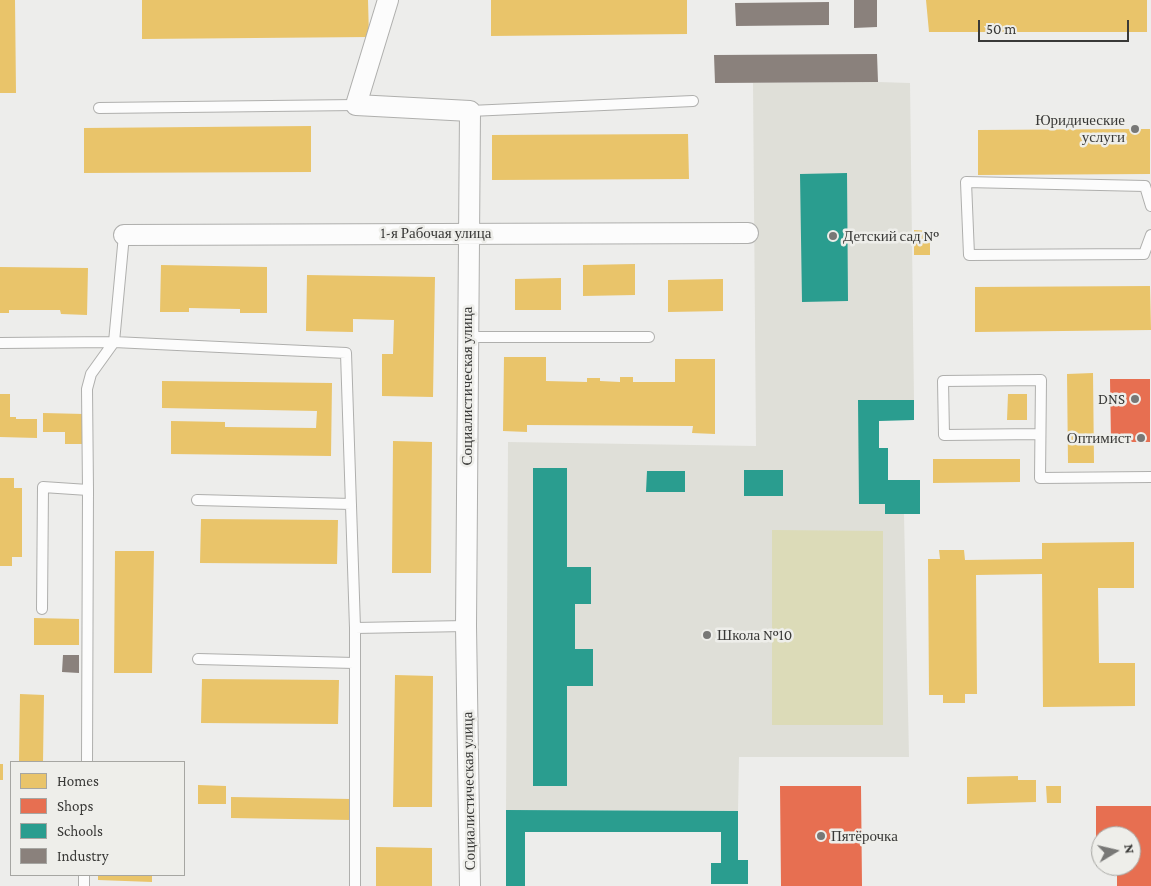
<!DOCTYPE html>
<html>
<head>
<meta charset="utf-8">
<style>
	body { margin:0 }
	#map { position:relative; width:1151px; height:886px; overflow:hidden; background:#ededeb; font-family:"Crimson Pro",serif }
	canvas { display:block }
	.legend { position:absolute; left:10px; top:761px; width:175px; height:115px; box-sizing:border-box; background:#eeeeea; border:1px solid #a6a6a2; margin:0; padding:6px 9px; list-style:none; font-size:15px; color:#393937 }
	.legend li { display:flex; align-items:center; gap:10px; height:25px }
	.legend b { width:25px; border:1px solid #a6a6a2 }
	.north { position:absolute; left:1091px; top:826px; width:50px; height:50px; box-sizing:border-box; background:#eeeeea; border:1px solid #a6a6a2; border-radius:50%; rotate:81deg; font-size:14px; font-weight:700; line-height:20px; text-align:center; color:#393937 }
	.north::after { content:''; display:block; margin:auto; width:18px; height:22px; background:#787876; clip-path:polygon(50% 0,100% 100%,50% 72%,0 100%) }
	.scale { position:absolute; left:978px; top:20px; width:151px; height:22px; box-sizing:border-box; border:2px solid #393937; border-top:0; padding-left:6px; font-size:15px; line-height:18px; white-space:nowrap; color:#393937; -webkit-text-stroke:4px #eeeeea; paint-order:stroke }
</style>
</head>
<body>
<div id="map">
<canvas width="1151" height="886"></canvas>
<ul class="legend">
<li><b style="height:14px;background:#e9c46a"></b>Homes</li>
<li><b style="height:14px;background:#e76f51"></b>Shops</li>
<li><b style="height:14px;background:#2a9d8f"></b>Schools</li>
<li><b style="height:14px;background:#8a817c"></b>Industry</li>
</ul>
<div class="north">N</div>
<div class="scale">50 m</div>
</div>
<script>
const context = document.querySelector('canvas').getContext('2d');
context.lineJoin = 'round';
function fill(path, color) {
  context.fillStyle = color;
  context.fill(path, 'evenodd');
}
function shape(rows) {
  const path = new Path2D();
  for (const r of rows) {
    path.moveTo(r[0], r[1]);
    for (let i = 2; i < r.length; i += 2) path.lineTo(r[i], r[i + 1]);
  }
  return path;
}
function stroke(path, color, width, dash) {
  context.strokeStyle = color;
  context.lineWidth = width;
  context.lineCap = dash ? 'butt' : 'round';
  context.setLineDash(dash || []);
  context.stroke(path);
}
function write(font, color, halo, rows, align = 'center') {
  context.font = font + ' "Crimson Pro",serif';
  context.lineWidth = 5;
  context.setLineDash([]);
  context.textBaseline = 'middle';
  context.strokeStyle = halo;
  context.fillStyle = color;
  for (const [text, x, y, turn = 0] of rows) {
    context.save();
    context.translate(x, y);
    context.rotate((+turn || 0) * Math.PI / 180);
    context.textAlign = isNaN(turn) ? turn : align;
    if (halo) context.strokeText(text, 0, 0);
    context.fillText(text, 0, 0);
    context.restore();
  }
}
const built = shape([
	[878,82,910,83,914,400,859,400,885,504,885,514,904,514,909,757,739,757,738,811,506,810,508,442,756,446,753,83]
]);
const green = shape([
	[772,530,883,531,883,725,772,725]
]);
const homes = shape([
	[0,0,15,0,16,93,0,93],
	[142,0,368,0,369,37,142,39],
	[491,0,687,0,687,34,491,36],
	[926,0,1147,0,1147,32,929,32],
	[311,126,311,172,84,173,84,128],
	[1135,129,1150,129,1150,174,978,175,978,130],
	[688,134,689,179,492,180,492,135],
	[914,230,930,231,930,255,914,255],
	[635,264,635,295,583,296,583,265],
	[161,265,267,267,267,313,240,313,240,309,189,308,189,312,160,312],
	[0,267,88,268,87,315,61,314,60,310,9,310,9,313,0,313],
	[307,275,435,277,433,397,382,396,382,354,393,354,394,320,353,319,353,332,306,331],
	[561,278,561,310,515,310,515,279],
	[723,279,723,311,668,312,668,280],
	[1150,286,1151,330,975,332,975,287],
	[504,357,546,357,546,381,587,382,587,378,600,378,600,381,620,382,620,377,633,377,633,382,675,382,675,359,715,359,715,434,692,433,693,426,527,425,527,432,503,431],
	[1093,373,1094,463,1068,463,1067,374],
	[162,381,332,383,331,456,171,454,171,421,225,422,225,427,316,428,317,411,162,408],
	[0,394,10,394,10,417,16,417,16,419,37,419,37,438,0,437],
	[1008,394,1027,394,1027,420,1007,420],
	[43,413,84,414,84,444,65,444,65,432,43,432],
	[393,441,432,442,431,573,392,573],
	[933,459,1020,459,1020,482,933,483],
	[0,478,14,478,14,488,22,488,22,557,12,557,12,566,0,566],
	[201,519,338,520,337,564,200,563],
	[1134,542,1134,588,1098,588,1099,663,1135,663,1135,706,1043,707,1042,574,976,575,977,694,965,694,965,703,943,703,943,695,929,695,928,559,940,559,939,550,964,550,965,560,1042,559,1042,543],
	[115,551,154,551,152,673,114,673],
	[34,618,79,619,79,645,34,645],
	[395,675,433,676,432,807,393,807],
	[202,679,339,680,338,724,201,723],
	[20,694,44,695,43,762,19,762],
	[0,764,3,764,3,780,0,780],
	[1018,776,1018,780,1036,780,1036,802,967,804,967,777],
	[198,785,226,786,226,804,198,804],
	[1046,786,1061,786,1061,803,1047,803],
	[231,797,351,799,351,820,231,818],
	[376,847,432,848,432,886,376,886],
	[98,875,152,875,152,882,98,880]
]);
const shops = shape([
	[1110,379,1150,379,1150,442,1111,442],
	[780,786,861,786,862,886,781,886],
	[1096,806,1151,806,1151,886,1117,886,1117,866,1131,866,1131,836,1101,836,1101,845,1096,845]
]);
const schools = shape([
	[847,173,848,301,802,302,800,174],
	[858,400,914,400,914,420,879,421,879,448,888,448,888,480,920,480,920,514,885,514,885,504,859,504],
	[533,468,567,468,567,567,591,567,591,604,575,604,575,649,593,649,593,686,567,686,567,786,533,786],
	[744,470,783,470,783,496,744,496],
	[647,471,685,471,685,492,646,492],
	[506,810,738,811,738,860,748,860,748,884,711,884,711,863,721,863,721,832,525,832,525,886,506,886]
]);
const industry = shape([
	[854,0,877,0,877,27,854,28],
	[829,2,829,25,736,26,735,3],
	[877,54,878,82,715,83,714,55],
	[63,655,79,655,79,673,62,672]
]);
const service = shape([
	[99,108,356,105],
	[470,111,693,101],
	[1151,206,1145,186,966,182,969,255,1144,254,1151,235],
	[124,235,114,342,346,353,355,628,466,626],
	[467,337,649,337],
	[0,343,114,342],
	[1040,434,944,435,943,381,1041,380,1040,478,1151,477],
	[88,490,87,389,91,374,114,342],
	[197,500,351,504],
	[42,609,43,487,88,490,87,762],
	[198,659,354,663],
	[84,886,84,875],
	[355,886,355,628]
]);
const minor = shape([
	[388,0,356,105,470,111,466,626,470,886],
	[124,235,748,233]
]);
const markers = [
	[1135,129,5,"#787876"],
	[833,236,5,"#787876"],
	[1135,399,5,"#787876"],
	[1141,438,5,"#787876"],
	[707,635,5,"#787876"],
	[821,836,5,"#787876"]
];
const poiNames = [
	["Юридические",1125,120],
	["услуги",1125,137],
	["Детский сад №",843,236,"left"],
	["DNS",1125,399],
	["Оптимист",1131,438],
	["Школа №10",717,635,"left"],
	["Пятёрочка",831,836,"left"]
];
const streetNames = [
	["1-я Рабочая улица",436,233],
	["Социалистическая улица",467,386,-90],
	["Социалистическая улица",469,791,-91]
];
fill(built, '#dfdfd8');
fill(green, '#dcdbb8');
fill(homes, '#e9c46a');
fill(shops, '#e76f51');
fill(schools, '#2a9d8f');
fill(industry, '#8a817c');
stroke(service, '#afafad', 12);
stroke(minor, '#afafad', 22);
stroke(service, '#fcfcfc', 10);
stroke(minor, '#fcfcfc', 20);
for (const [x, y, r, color] of markers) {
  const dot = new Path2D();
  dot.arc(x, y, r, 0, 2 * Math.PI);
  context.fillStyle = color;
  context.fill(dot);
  stroke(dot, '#eeeeea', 2);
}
write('15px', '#393937', '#eeeeea', poiNames, 'right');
write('15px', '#393937', '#eeeeea', streetNames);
</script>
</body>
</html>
